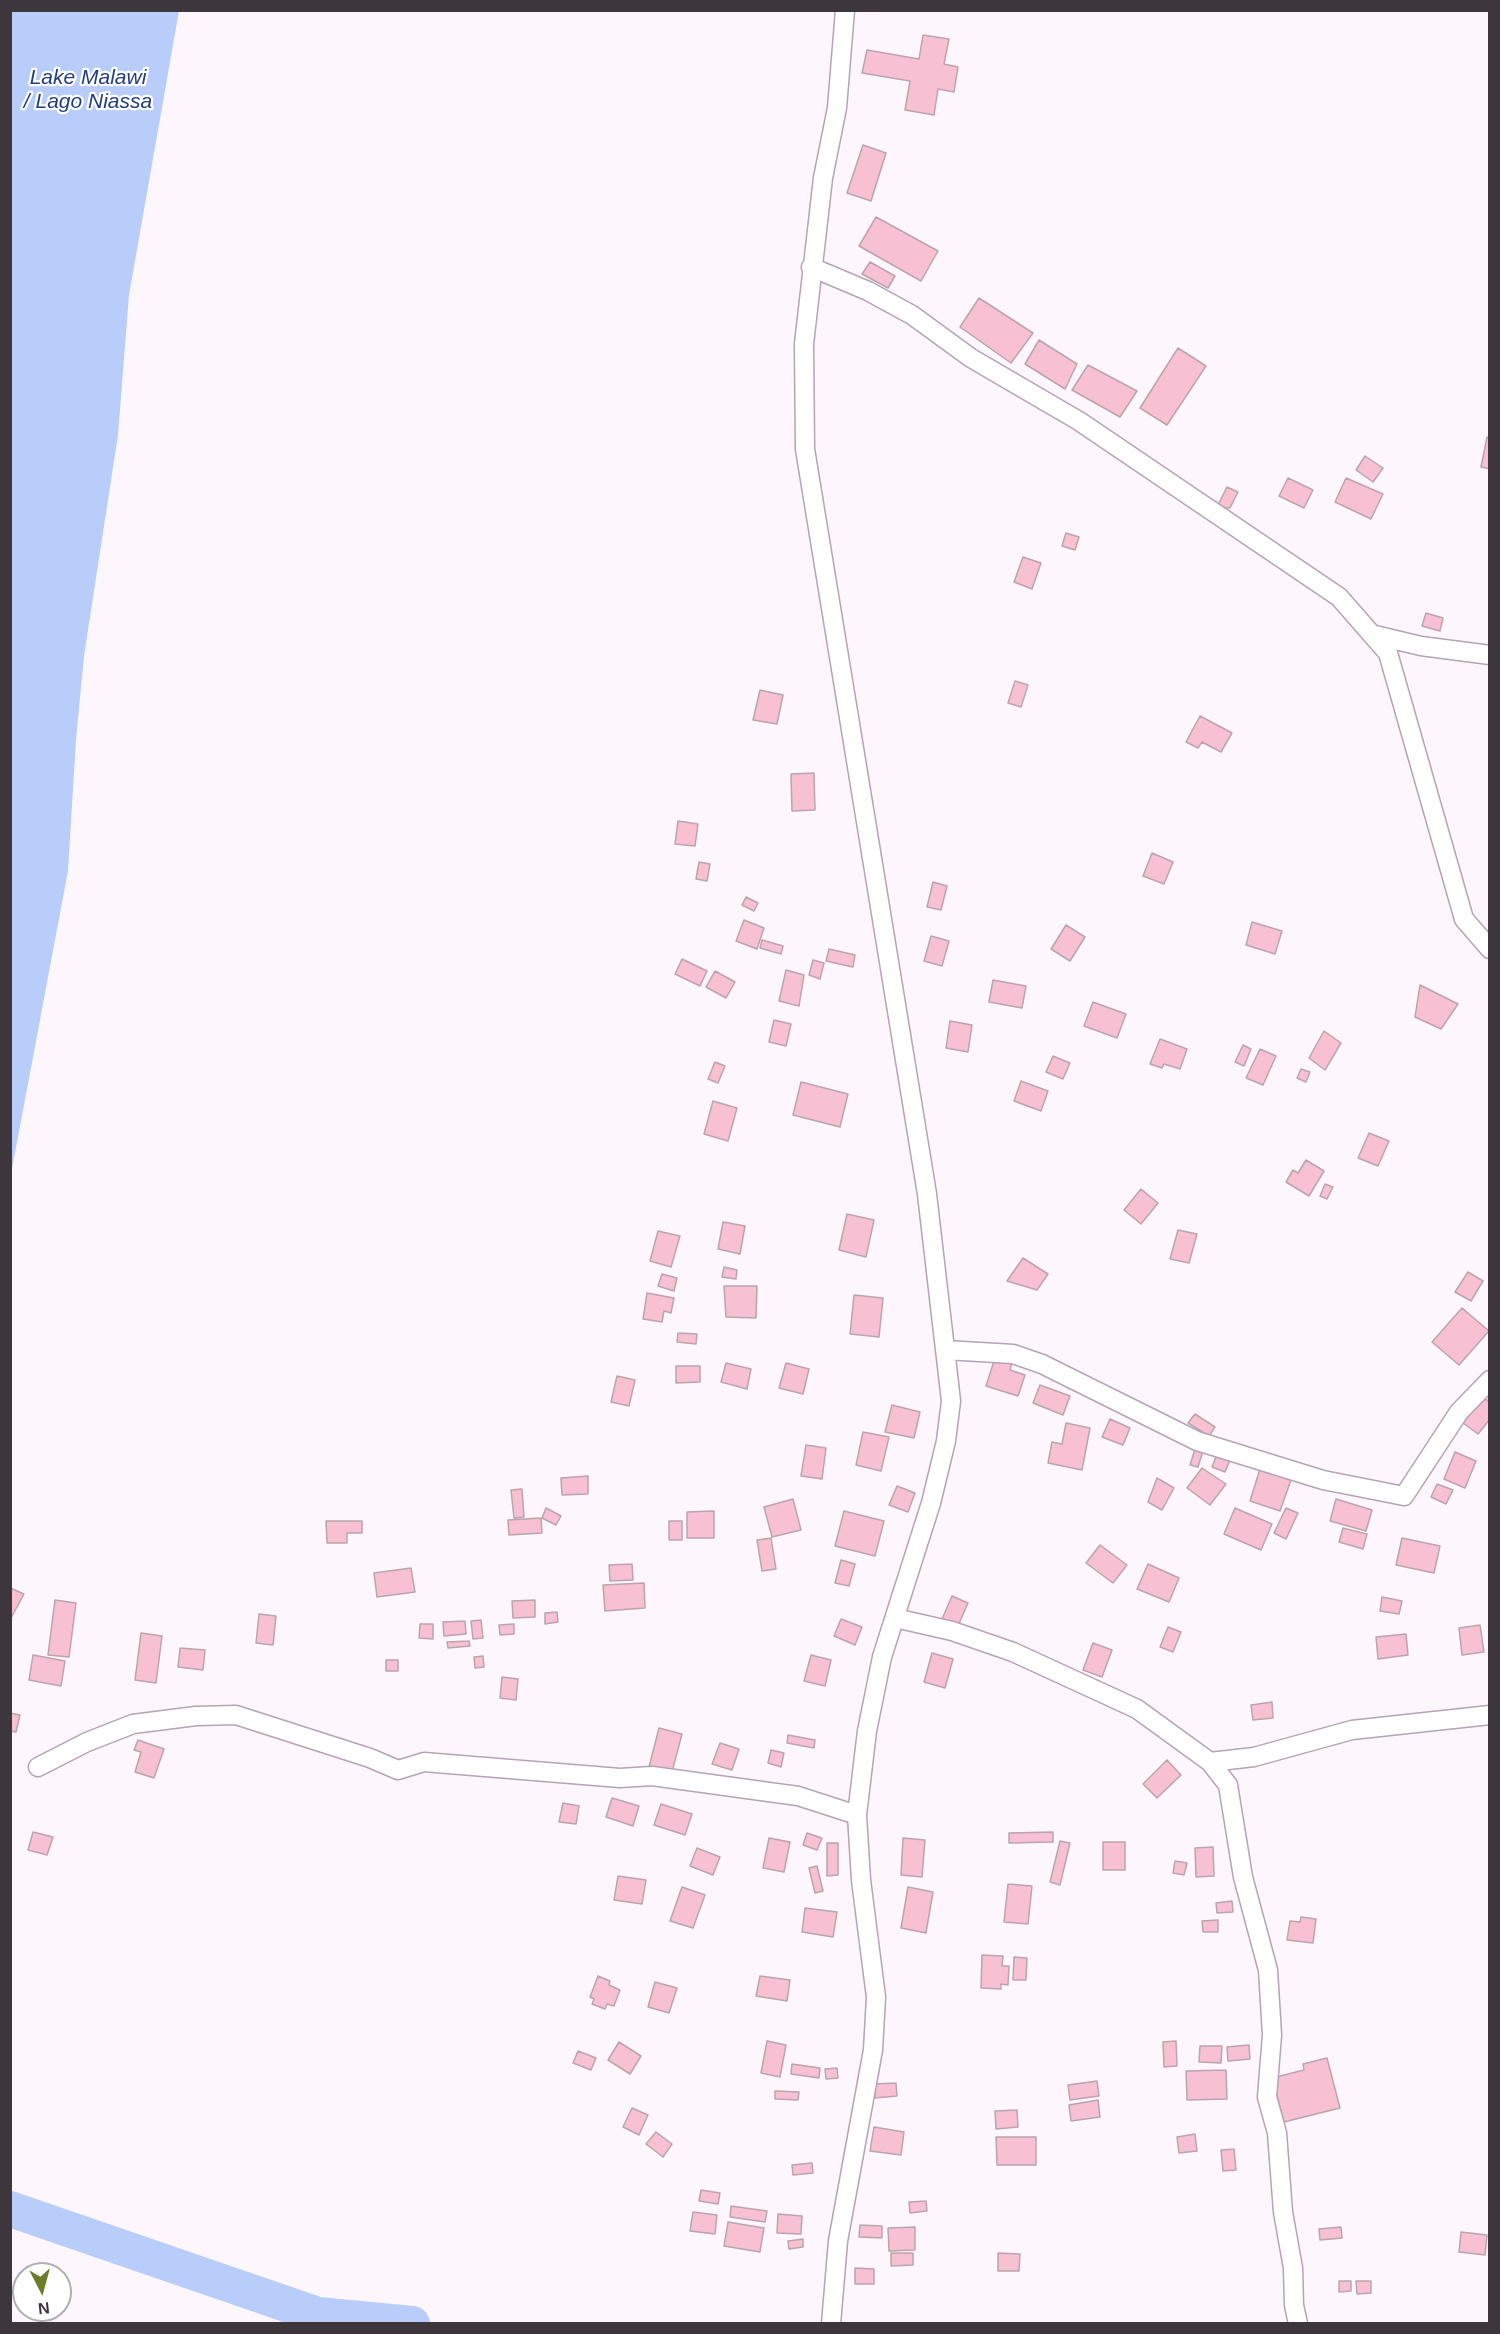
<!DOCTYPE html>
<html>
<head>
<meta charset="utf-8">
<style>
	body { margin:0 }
	#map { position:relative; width:1500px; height:2334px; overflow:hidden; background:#fdf7fd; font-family:Arial,sans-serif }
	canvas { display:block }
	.frame { position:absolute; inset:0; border:12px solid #3d373d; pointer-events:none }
	.north { position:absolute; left:12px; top:2262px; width:60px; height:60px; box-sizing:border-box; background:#fff; border:2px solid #b1afb1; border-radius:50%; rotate:174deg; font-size:16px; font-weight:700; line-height:24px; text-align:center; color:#3d373d }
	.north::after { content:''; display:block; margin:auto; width:21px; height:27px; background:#6e7d2b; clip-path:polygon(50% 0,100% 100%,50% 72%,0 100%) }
</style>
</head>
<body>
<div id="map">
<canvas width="1500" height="2334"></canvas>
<div class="frame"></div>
<div class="north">N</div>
</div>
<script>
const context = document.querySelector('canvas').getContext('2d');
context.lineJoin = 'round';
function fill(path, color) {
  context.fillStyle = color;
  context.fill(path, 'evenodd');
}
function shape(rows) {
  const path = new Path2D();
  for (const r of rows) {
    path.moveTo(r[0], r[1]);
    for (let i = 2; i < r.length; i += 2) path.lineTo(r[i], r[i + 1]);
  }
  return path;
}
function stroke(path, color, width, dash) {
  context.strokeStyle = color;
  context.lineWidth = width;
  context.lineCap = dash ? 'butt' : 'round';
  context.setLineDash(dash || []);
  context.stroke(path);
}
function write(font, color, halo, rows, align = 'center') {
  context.font = font + ' Arial,sans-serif';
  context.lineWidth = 4.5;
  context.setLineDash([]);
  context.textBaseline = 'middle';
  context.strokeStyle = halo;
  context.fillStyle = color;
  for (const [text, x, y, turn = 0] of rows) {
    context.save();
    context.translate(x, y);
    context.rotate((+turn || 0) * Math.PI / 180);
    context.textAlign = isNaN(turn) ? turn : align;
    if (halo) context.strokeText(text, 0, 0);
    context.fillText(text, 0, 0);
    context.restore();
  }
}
const water = shape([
	[11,10,179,11,129,295,118,435,84,656,76,740,68,871,11,1174]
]);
const river = shape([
	[10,2209,318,2315,412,2324]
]);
const building = shape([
	[923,35,949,39,944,64,958,67,954,92,938,89,934,115,905,110,910,81,862,73,867,50,919,59,923,35],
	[863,145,886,153,871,201,847,193,863,145],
	[876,217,938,251,921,281,859,246,876,217],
	[870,262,895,276,888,288,862,274,870,262],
	[979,298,1033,333,1011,363,960,327,979,298],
	[1039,340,1077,364,1065,389,1025,364,1039,340],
	[1178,348,1206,366,1167,425,1140,408,1178,348],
	[1088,365,1137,391,1120,417,1072,390,1088,365],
	[1487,437,1490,438,1490,469,1481,467,1487,437],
	[1365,456,1383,468,1373,482,1356,470,1365,456],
	[1288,478,1313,490,1304,508,1279,496,1288,478],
	[1346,478,1383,494,1371,519,1335,502,1346,478],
	[1227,487,1238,492,1230,508,1217,507,1227,487],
	[1066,533,1079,537,1075,550,1062,546,1066,533],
	[1023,557,1041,563,1032,589,1014,582,1023,557],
	[1426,613,1443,618,1440,631,1422,626,1426,613],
	[1015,681,1028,685,1021,707,1008,703,1015,681],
	[760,690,783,695,777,724,753,720,760,690],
	[1200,716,1232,733,1221,752,1202,742,1198,748,1186,742,1200,716],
	[814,773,815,810,792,811,791,774,814,773],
	[678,821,698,824,695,846,675,844,678,821],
	[1152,853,1173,862,1164,884,1143,876,1152,853],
	[699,862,710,864,707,881,696,879,699,862],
	[933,882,947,886,941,910,927,907,933,882],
	[746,897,758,903,754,911,742,905,746,897],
	[744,920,764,928,757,949,736,941,744,920],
	[1252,922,1282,931,1275,954,1246,945,1252,922],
	[1066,925,1085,937,1070,961,1051,949,1066,925],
	[931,936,949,941,942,966,924,961,931,936],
	[762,940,783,946,781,954,760,948,762,940],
	[829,949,855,955,853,967,826,961,829,949],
	[682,959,707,971,700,986,675,974,682,959],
	[813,960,824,963,820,979,809,975,813,960],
	[786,970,804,975,799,1006,779,1001,786,970],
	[715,971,735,982,726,998,706,987,715,971],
	[993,980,1026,986,1022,1008,989,1002,993,980],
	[1420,985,1458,1004,1441,1029,1415,1017,1420,985],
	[1093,1002,1126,1014,1117,1038,1084,1026,1093,1002],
	[774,1020,791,1024,786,1046,769,1042,774,1020],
	[950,1021,972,1025,968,1052,946,1048,950,1021],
	[1324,1031,1341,1043,1325,1070,1309,1058,1324,1031],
	[1160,1039,1187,1049,1180,1069,1164,1064,1162,1068,1150,1064,1160,1039],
	[1243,1045,1251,1049,1244,1066,1235,1062,1243,1045],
	[1260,1049,1276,1056,1263,1085,1246,1078,1260,1049],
	[1053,1056,1070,1063,1063,1079,1046,1072,1053,1056],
	[715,1062,725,1066,718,1083,708,1079,715,1062],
	[1301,1069,1310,1072,1306,1082,1297,1078,1301,1069],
	[1021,1081,1048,1091,1041,1111,1014,1101,1021,1081],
	[801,1082,848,1094,840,1127,793,1115,801,1082],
	[713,1101,737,1108,728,1141,704,1134,713,1101],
	[1369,1133,1389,1141,1378,1166,1358,1158,1369,1133],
	[1306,1160,1324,1171,1309,1196,1286,1182,1293,1170,1298,1173,1306,1160],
	[1325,1184,1333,1187,1327,1199,1320,1196,1325,1184],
	[1141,1189,1158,1203,1141,1224,1124,1210,1141,1189],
	[847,1214,874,1220,866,1257,839,1250,847,1214],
	[723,1222,745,1226,740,1254,718,1249,723,1222],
	[1178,1230,1197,1234,1189,1263,1170,1259,1178,1230],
	[658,1231,680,1236,671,1267,650,1261,658,1231],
	[1023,1258,1048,1274,1037,1290,1007,1281,1023,1258],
	[724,1267,737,1270,736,1279,722,1277,724,1267],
	[1468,1272,1483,1281,1471,1301,1455,1292,1468,1272],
	[662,1274,677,1278,674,1291,658,1286,662,1274],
	[724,1286,757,1286,756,1318,726,1317,724,1286],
	[647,1293,674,1298,671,1313,664,1311,662,1322,643,1319,647,1293],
	[854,1295,883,1298,879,1337,850,1334,854,1295],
	[1462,1308,1489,1331,1459,1365,1432,1342,1462,1308],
	[678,1333,697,1334,696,1344,677,1342,678,1333],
	[995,1358,1012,1363,1010,1370,1025,1375,1018,1396,986,1386,995,1358],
	[726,1363,751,1369,747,1389,721,1382,726,1363],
	[786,1363,809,1369,803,1394,779,1388,786,1363],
	[676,1366,700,1366,700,1382,676,1383,676,1366],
	[617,1376,635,1380,629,1406,611,1402,617,1376],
	[1040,1385,1070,1396,1063,1415,1033,1403,1040,1385],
	[1482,1397,1490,1402,1490,1419,1478,1434,1463,1423,1482,1397],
	[892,1405,920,1412,914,1438,885,1432,892,1405],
	[1195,1414,1215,1427,1209,1436,1188,1423,1195,1414],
	[1110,1419,1130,1428,1123,1445,1102,1437,1110,1419],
	[1066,1423,1090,1428,1082,1470,1048,1463,1052,1442,1062,1444,1066,1423],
	[863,1432,889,1437,881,1471,856,1465,863,1432],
	[806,1445,826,1448,822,1479,801,1476,806,1445],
	[1195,1449,1203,1451,1198,1467,1190,1465,1195,1449],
	[1455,1452,1476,1461,1465,1488,1444,1479,1455,1452],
	[1217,1454,1230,1460,1225,1472,1212,1467,1217,1454],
	[1202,1468,1226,1484,1210,1505,1187,1488,1202,1468],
	[1260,1469,1291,1480,1280,1511,1250,1501,1260,1469],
	[588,1476,588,1494,562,1495,561,1478,588,1476],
	[1157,1478,1174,1488,1162,1510,1148,1502,1157,1478],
	[1437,1484,1453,1490,1446,1504,1431,1497,1437,1484],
	[897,1486,915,1493,908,1512,889,1505,897,1486],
	[522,1489,524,1517,514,1518,511,1490,522,1489],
	[793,1499,801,1530,772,1537,764,1507,793,1499],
	[1336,1499,1372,1510,1366,1531,1330,1521,1336,1499],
	[546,1508,561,1516,556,1525,542,1518,546,1508],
	[1235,1508,1272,1524,1261,1550,1224,1534,1235,1508],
	[1286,1508,1298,1513,1286,1539,1274,1533,1286,1508],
	[714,1511,714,1538,687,1538,687,1512,714,1511],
	[844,1511,884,1521,875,1556,835,1546,844,1511],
	[541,1518,542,1533,509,1535,508,1520,541,1518],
	[326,1521,362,1521,362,1533,347,1533,347,1543,327,1543,326,1521],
	[669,1521,682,1521,682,1540,669,1540,669,1521],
	[1343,1528,1367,1534,1363,1549,1339,1542,1343,1528],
	[771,1538,776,1569,762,1571,757,1540,771,1538],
	[1402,1538,1440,1546,1434,1573,1396,1565,1402,1538],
	[1100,1545,1127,1565,1113,1583,1086,1563,1100,1545],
	[841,1560,855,1564,849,1586,835,1583,841,1560],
	[632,1564,633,1580,610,1581,609,1565,632,1564],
	[1148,1564,1179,1578,1169,1602,1137,1589,1148,1564],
	[411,1568,415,1592,377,1597,374,1573,411,1568],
	[644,1583,645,1608,605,1611,603,1585,644,1583],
	[10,1588,24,1594,10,1620,10,1588],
	[952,1596,968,1603,958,1626,942,1619,952,1596],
	[1382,1597,1402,1601,1399,1614,1380,1611,1382,1597],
	[55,1600,76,1603,69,1657,48,1655,55,1600],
	[535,1600,535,1617,513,1618,512,1601,535,1600],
	[557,1612,558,1622,545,1624,545,1613,557,1612],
	[259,1614,276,1616,273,1645,256,1643,259,1614],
	[841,1619,862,1627,855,1645,834,1636,841,1619],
	[481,1620,483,1638,473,1639,471,1621,481,1620],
	[465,1621,466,1634,444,1636,443,1622,465,1621],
	[420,1624,433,1624,433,1639,419,1638,420,1624],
	[514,1624,514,1634,500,1635,499,1625,514,1624],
	[1480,1625,1484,1652,1462,1655,1459,1628,1480,1625],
	[1168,1627,1181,1632,1173,1652,1160,1647,1168,1627],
	[141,1633,162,1636,156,1683,135,1680,141,1633],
	[1406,1634,1408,1655,1378,1659,1376,1637,1406,1634],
	[469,1641,470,1646,448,1648,447,1642,469,1641],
	[1093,1643,1112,1650,1102,1677,1083,1670,1093,1643],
	[180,1648,205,1650,203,1670,178,1667,180,1648],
	[932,1653,953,1659,945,1688,924,1682,932,1653],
	[33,1655,65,1661,61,1686,29,1680,33,1655],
	[811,1655,831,1660,825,1686,804,1681,811,1655],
	[483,1656,484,1667,475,1668,474,1657,483,1656],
	[386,1660,398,1660,398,1671,386,1671,386,1660],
	[502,1677,518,1679,516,1700,500,1698,502,1677],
	[1272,1702,1273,1718,1253,1720,1251,1705,1272,1702],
	[10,1713,20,1715,16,1732,10,1731,10,1713],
	[659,1728,682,1734,672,1772,649,1767,659,1728],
	[788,1735,815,1740,814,1748,787,1743,788,1735],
	[138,1740,164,1749,154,1778,135,1772,141,1752,134,1750,138,1740],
	[720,1743,739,1749,732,1770,712,1764,720,1743],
	[771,1750,784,1753,781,1767,768,1763,771,1750],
	[1167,1760,1181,1775,1157,1798,1143,1784,1167,1760],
	[612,1798,639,1806,633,1826,606,1817,612,1798],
	[563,1803,579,1806,576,1824,559,1822,563,1803],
	[661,1804,692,1814,685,1835,654,1825,661,1804],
	[33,1832,53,1837,47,1855,28,1850,33,1832],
	[1053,1832,1053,1842,1009,1843,1009,1833,1053,1832],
	[807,1833,822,1838,817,1850,803,1845,807,1833],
	[769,1838,790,1842,784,1872,763,1868,769,1838],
	[903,1838,925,1840,922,1877,901,1875,903,1838],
	[1060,1841,1070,1843,1060,1885,1050,1882,1060,1841],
	[1103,1842,1125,1842,1125,1870,1103,1870,1103,1842],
	[827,1843,838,1843,838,1875,827,1876,827,1843],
	[1213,1847,1214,1876,1196,1877,1195,1848,1213,1847],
	[697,1848,720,1857,713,1875,690,1866,697,1848],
	[1175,1861,1187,1863,1184,1875,1173,1873,1175,1861],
	[817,1866,823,1891,815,1893,809,1868,817,1866],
	[618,1876,646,1880,642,1904,614,1900,618,1876],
	[1008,1884,1032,1886,1028,1924,1004,1922,1008,1884],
	[682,1887,705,1895,693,1928,670,1921,682,1887],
	[908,1887,933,1892,926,1933,901,1928,908,1887],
	[1232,1901,1233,1912,1217,1913,1216,1903,1232,1901],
	[805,1908,837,1912,833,1937,802,1932,805,1908],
	[1301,1917,1316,1919,1313,1943,1287,1940,1290,1921,1300,1922,1301,1917],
	[1218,1920,1218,1932,1203,1932,1202,1921,1218,1920],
	[982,1955,1003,1956,1002,1966,1009,1966,1008,1985,1001,1984,1001,1989,981,1988,982,1955],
	[1014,1957,1027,1958,1026,1980,1013,1980,1014,1957],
	[598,1976,610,1981,609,1985,620,1990,614,2006,607,2004,605,2009,592,2004,594,1999,590,1997,598,1976],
	[760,1976,790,1980,787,2001,756,1996,760,1976],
	[655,1982,677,1988,669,2013,648,2007,655,1982],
	[767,2041,786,2045,780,2077,761,2073,767,2041],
	[1176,2041,1177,2066,1164,2067,1163,2042,1176,2041],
	[619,2042,641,2056,630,2074,608,2060,619,2042],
	[1249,2045,1250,2059,1228,2061,1227,2047,1249,2045],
	[1200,2046,1222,2046,1221,2063,1199,2062,1200,2046],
	[578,2051,596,2058,591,2070,573,2063,578,2051],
	[1327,2058,1340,2108,1284,2122,1272,2078,1304,2070,1303,2064,1327,2058],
	[792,2064,820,2068,819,2078,791,2074,792,2064],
	[837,2068,838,2078,826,2079,825,2069,837,2068],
	[1226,2070,1227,2099,1187,2100,1186,2071,1226,2070],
	[1097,2081,1099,2096,1070,2100,1068,2085,1097,2081],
	[896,2083,897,2096,875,2098,874,2084,896,2083],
	[775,2091,799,2092,798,2100,775,2099,775,2091],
	[1098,2100,1100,2117,1071,2121,1069,2105,1098,2100],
	[632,2108,648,2115,639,2135,623,2127,632,2108],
	[1017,2110,1018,2127,996,2129,995,2111,1017,2110],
	[874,2127,904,2132,901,2155,870,2151,874,2127],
	[656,2132,672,2144,663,2157,646,2144,656,2132],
	[1195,2134,1197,2151,1179,2153,1177,2137,1195,2134],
	[996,2137,1036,2137,1036,2165,997,2165,996,2137],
	[1234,2149,1236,2170,1223,2171,1221,2150,1234,2149],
	[812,2163,813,2173,793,2175,792,2165,812,2163],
	[701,2190,720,2193,718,2204,699,2201,701,2190],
	[926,2201,927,2211,910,2213,909,2202,926,2201],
	[731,2206,767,2211,765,2222,730,2217,731,2206],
	[693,2212,717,2215,715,2234,690,2231,693,2212],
	[778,2214,802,2216,801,2234,777,2233,778,2214],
	[728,2222,764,2228,760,2252,724,2246,728,2222],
	[860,2225,882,2226,882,2238,859,2237,860,2225],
	[915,2227,915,2250,889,2251,888,2228,915,2227],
	[1341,2227,1342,2238,1320,2240,1319,2229,1341,2227],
	[1461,2232,1487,2235,1485,2255,1459,2252,1461,2232],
	[803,2239,803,2247,789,2249,788,2241,803,2239],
	[891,2253,913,2253,913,2265,891,2266,891,2253],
	[998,2253,1020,2254,1019,2271,998,2271,998,2253],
	[855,2268,874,2269,874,2284,855,2284,855,2268],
	[1339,2281,1351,2281,1351,2291,1339,2292,1339,2281],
	[1356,2281,1371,2281,1371,2293,1357,2294,1356,2281]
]);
const street = shape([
	[811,267,868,291,912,315,971,358,1079,421,1339,597,1388,653,1464,919,1490,949],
	[1375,635,1421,646,1490,655],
	[946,1350,1013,1354,1042,1364,1197,1441,1323,1480,1404,1496,1459,1412,1490,1380],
	[895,1618,952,1631,1013,1652,1137,1709,1210,1762,1228,1785,1243,1877,1268,1970,1272,2035,1267,2097,1277,2133,1283,2212,1293,2268,1294,2305,1298,2324],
	[1210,1762,1254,1757,1352,1730,1490,1715],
	[38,1767,87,1742,133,1724,196,1716,236,1715,370,1758,398,1770,424,1762,620,1778,652,1776,798,1796,857,1815],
	[831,2324,838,2241,873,2050,876,1997,861,1880,857,1815,867,1731,882,1657,931,1503,946,1441,951,1401,927,1194,805,449,804,344,823,178,837,108,845,10]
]);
const waterNames = [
	["Lake Malawi",88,78],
	["/ Lago Niassa",88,102]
];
fill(water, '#b8cdf9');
stroke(river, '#b8cdf9', 36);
fill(building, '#f7c1d3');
stroke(building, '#bba4ac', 1.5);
stroke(street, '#b4a4b4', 21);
stroke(street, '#fff', 18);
write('italic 21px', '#223d7b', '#fff', waterNames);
</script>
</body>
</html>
